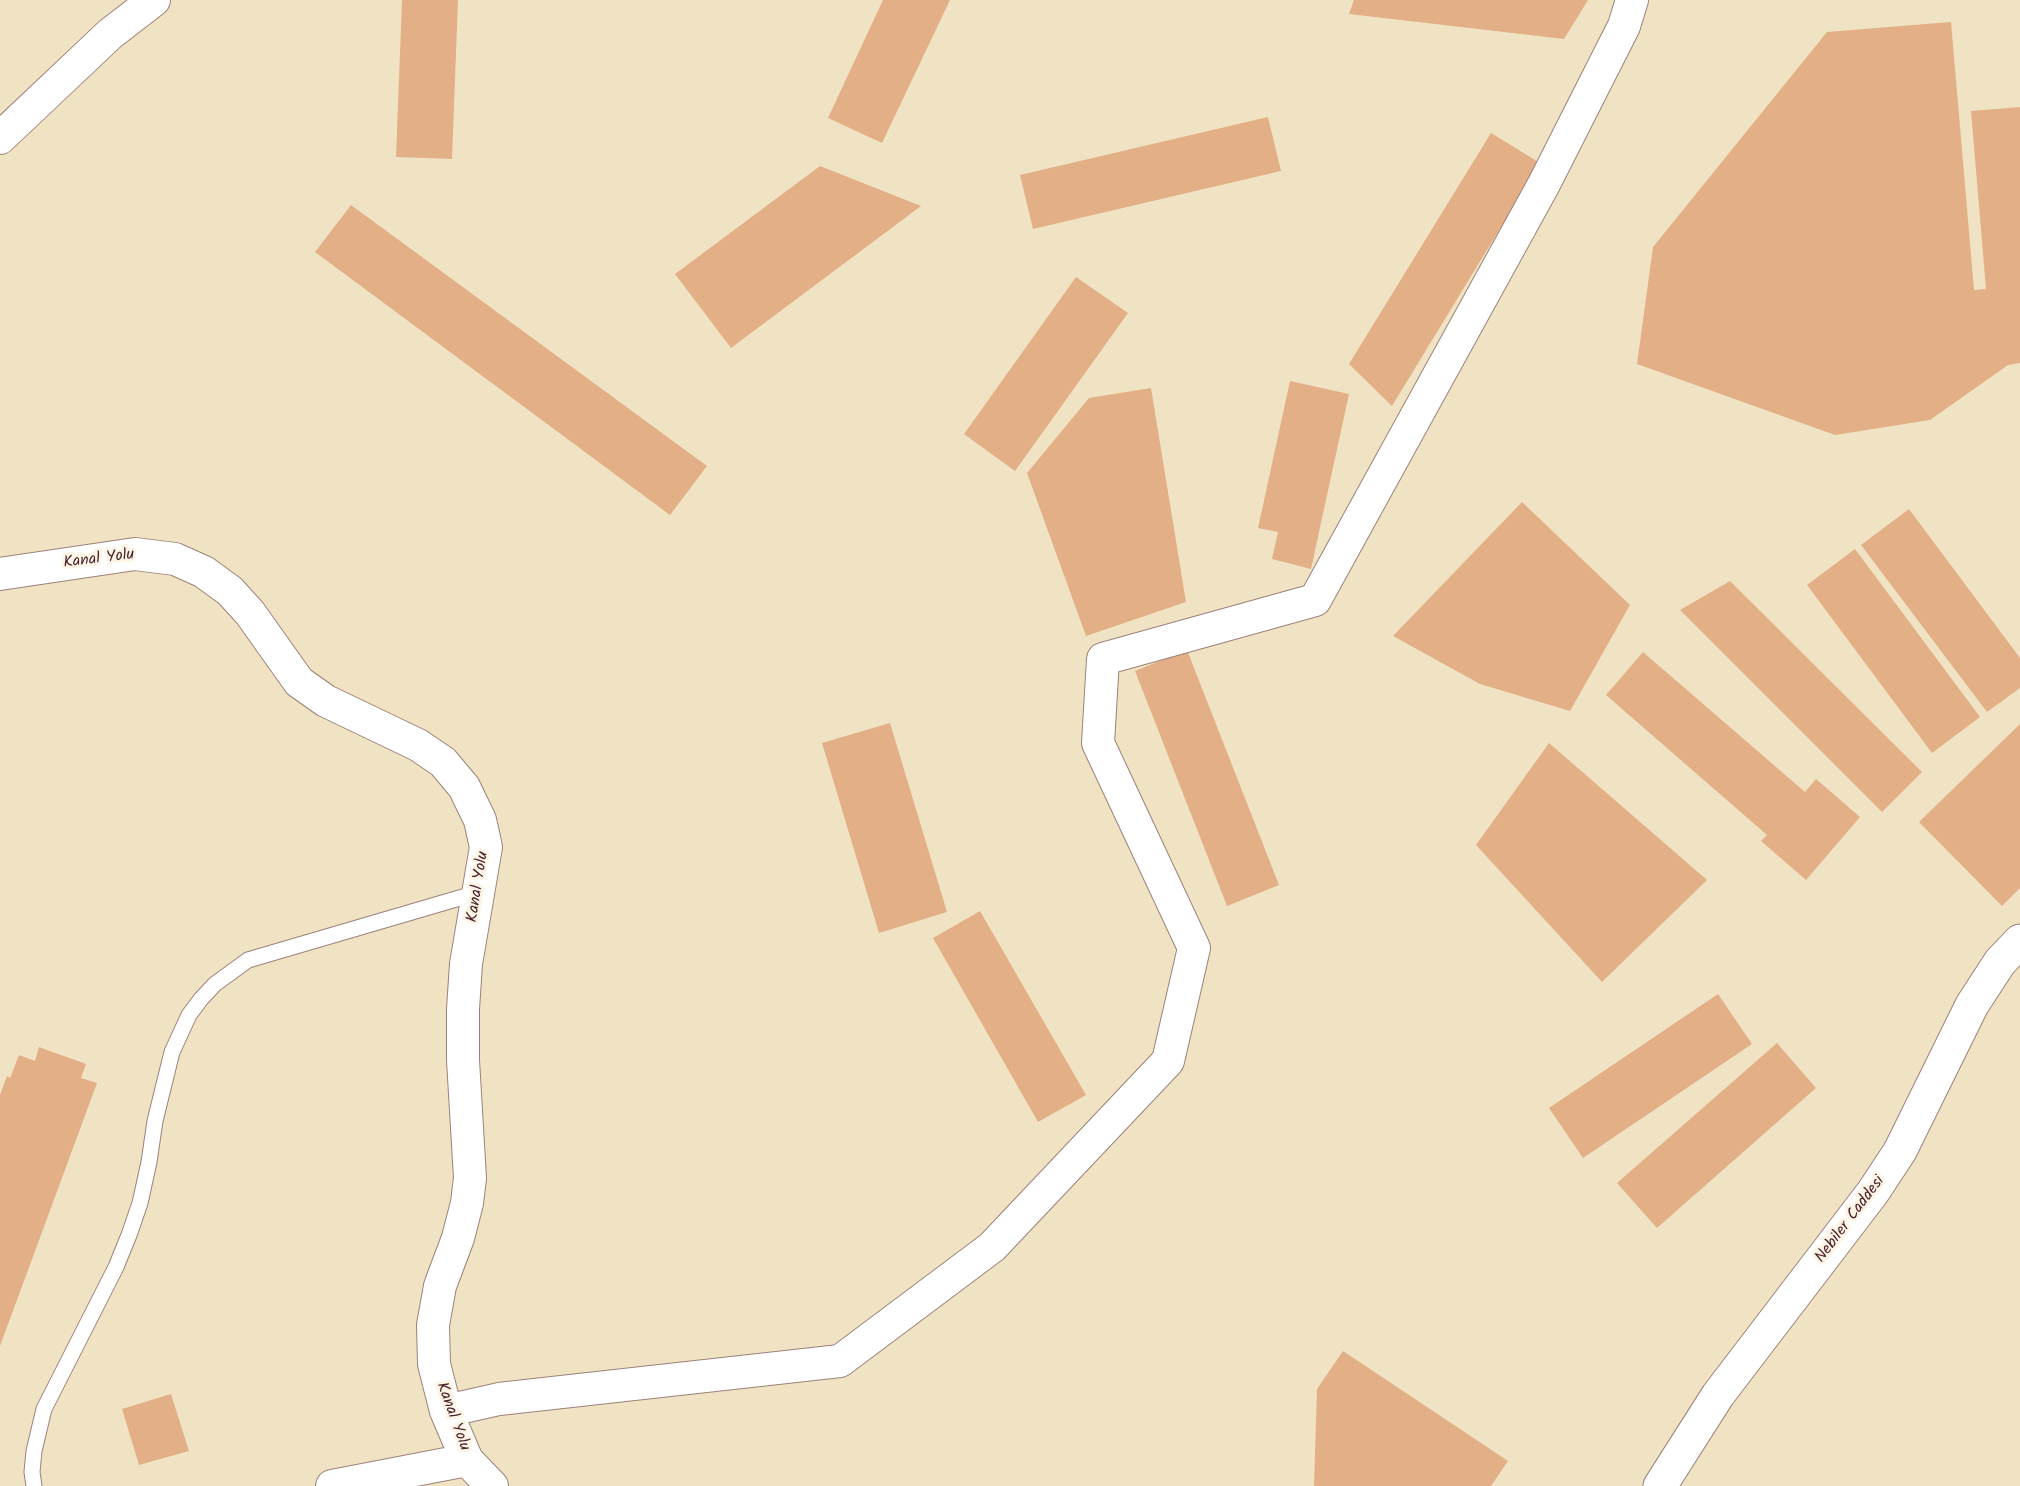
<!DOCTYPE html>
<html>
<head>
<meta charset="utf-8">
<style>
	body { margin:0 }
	canvas { display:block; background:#f0e3c4 }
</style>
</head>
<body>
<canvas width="2020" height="1486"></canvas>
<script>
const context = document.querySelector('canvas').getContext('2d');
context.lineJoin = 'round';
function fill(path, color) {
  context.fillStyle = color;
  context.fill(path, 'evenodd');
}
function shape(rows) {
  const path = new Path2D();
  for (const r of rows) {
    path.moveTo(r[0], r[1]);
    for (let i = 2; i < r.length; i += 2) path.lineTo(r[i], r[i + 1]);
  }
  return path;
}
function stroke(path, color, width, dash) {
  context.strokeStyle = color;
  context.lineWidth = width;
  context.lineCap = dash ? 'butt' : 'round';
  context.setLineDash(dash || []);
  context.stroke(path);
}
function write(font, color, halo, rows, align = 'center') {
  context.font = font + ' Kalam,sans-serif';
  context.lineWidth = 6;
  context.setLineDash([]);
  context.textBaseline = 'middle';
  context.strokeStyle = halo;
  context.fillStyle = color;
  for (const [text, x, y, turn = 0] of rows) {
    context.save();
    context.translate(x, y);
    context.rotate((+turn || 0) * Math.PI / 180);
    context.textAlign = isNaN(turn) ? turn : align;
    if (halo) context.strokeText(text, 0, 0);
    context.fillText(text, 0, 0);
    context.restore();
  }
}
const building = shape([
	[402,0,458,0,452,159,396,157],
	[883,0,950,0,882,143,828,118],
	[1354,0,1588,0,1564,39,1349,14],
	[1951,22,1974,290,1986,289,1971,111,2020,107,2020,363,2008,365,1930,420,1835,435,1637,364,1653,247,1827,32],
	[1268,117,1281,171,1033,229,1020,175],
	[1491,133,1540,163,1392,406,1349,364],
	[820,166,921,206,731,348,675,274],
	[351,205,707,466,670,515,315,252],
	[1076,277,1128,313,1015,471,964,434],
	[1290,381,1349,394,1311,569,1272,559,1278,532,1258,528],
	[1151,388,1186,602,1086,636,1027,473,1089,398],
	[1522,502,1630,605,1570,711,1480,684,1393,636],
	[1909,509,2020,658,2020,688,1987,712,1861,545],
	[1855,549,1980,717,1932,753,1807,585],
	[1730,581,1922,772,1882,812,1680,610],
	[1187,650,1279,885,1227,906,1135,671],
	[1643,652,1805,792,1816,779,1860,817,1806,880,1761,841,1767,835,1606,695],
	[890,723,947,912,879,933,822,743],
	[2020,724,2020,888,2002,906,1919,822],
	[1549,743,1707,880,1602,982,1476,845],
	[980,911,1086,1095,1038,1122,933,938],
	[1718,994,1752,1044,1583,1158,1549,1108],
	[1777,1043,1816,1088,1657,1228,1617,1183],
	[39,1047,86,1064,81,1078,97,1083,0,1346,0,1095,7,1076,10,1078,19,1055,35,1061],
	[1343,1351,1508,1461,1491,1486,1314,1486,1317,1389],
	[171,1394,189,1451,139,1465,122,1409]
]);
const service = shape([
	[34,1486,32,1472,34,1451,44,1409,116,1267,129,1235,140,1203,149,1162,155,1121,172,1052,189,1015,201,999,215,984,248,960,480,892]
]);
const minor = shape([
	[0,138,110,34,154,0],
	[0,574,135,554,175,559,204,572,230,591,250,613,299,682,326,701,418,745,443,762,464,787,480,820,486,847,466,964,463,1009,463,1060,470,1178,467,1203,458,1238,440,1286,433,1325,434,1364,446,1411,467,1460,492,1486],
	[446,1411,499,1399,840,1361,992,1247,1168,1061,1194,948,1098,743,1103,659,1315,600,1544,184,1624,26,1632,0],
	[332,1486,467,1460]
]);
const tertiary = shape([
	[1660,1486,1718,1395,1873,1192,1900,1151,1972,1005,2000,962,2020,941]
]);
const streetNames = [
	["Kanal Yolu",99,560,-7],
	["Kanal Yolu",479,887,-81],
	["Nebiler Caddesi",1851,1220,-53],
	["Kanal Yolu",452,1417,70]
];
fill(building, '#e2af87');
stroke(service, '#9d8178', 17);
stroke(minor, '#9d8178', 34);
stroke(tertiary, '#9d8178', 35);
stroke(service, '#fff', 15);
stroke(minor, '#fff', 32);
stroke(tertiary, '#fff', 33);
write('16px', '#4a1f2b', '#fcf5e5', streetNames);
</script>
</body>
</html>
